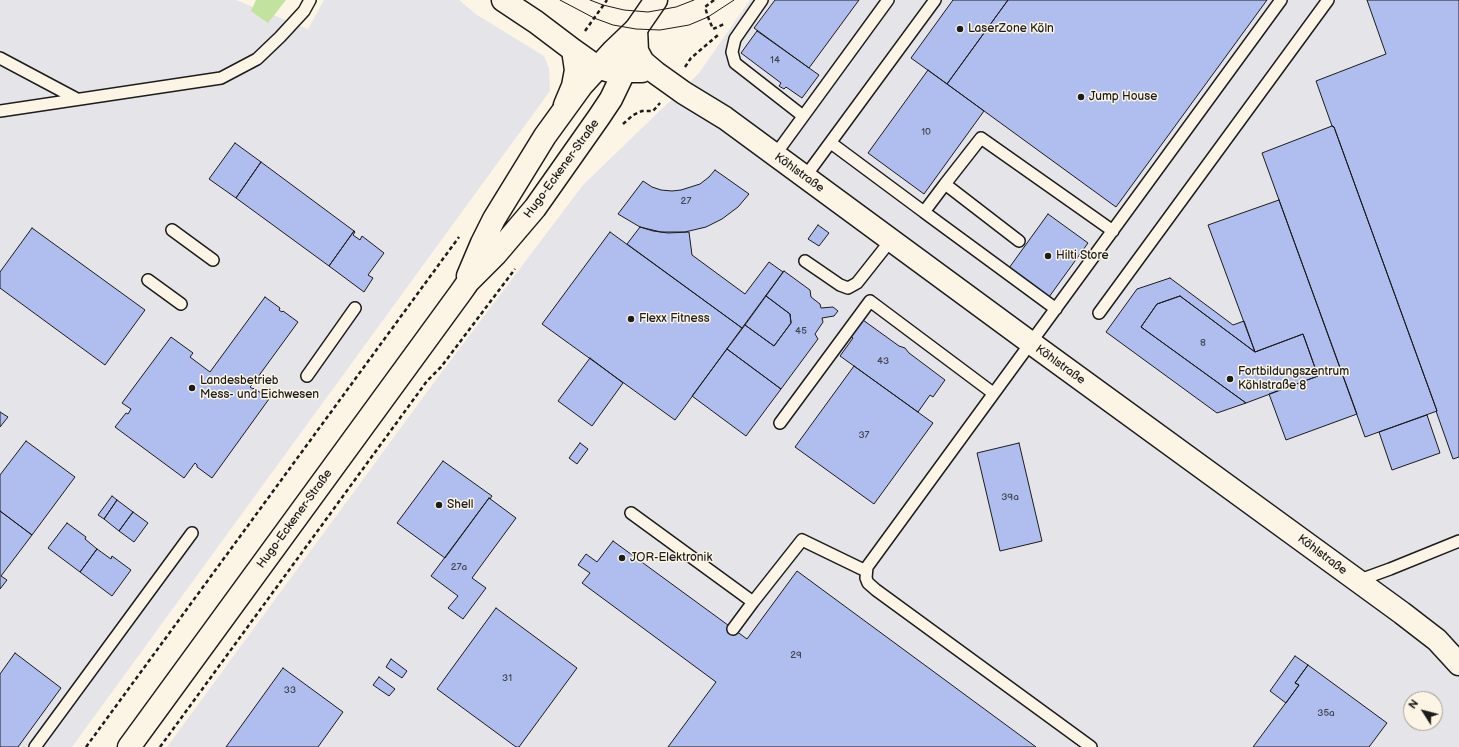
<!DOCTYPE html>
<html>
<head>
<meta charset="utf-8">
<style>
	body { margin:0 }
	#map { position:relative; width:1459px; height:747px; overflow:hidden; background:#fcf5e5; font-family:"Balsamiq Sans",sans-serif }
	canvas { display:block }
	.north { position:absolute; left:1403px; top:691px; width:40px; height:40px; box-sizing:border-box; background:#fcf5e5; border:1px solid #a29e95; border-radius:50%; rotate:306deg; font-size:11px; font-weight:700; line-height:16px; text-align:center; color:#1c1c1c }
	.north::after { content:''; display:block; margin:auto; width:14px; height:18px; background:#1c1c1c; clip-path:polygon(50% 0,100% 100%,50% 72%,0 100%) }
</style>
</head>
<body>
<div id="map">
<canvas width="1459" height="747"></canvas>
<div class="north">N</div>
</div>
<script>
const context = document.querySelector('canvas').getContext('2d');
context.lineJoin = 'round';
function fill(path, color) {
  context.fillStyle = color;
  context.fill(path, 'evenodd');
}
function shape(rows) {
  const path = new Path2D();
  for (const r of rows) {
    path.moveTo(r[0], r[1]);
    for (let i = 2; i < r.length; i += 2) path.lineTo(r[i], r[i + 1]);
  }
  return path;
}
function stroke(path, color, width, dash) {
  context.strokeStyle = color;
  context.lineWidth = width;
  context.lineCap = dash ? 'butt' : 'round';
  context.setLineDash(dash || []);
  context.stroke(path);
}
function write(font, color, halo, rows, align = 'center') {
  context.font = font + ' "Balsamiq Sans",sans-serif';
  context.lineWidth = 3;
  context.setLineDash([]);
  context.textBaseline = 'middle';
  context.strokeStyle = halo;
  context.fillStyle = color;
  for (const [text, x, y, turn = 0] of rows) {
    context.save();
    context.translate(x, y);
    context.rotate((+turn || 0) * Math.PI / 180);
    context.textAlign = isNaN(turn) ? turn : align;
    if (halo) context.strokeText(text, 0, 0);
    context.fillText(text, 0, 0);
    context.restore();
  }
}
const built = shape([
	[0,0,236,0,308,29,324,0,459,0,477,15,544,56,549,68,550,91,72,747,0,747],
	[750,0,1459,0,1459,747,167,747,435,381,583,185,699,73],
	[1411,699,1435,699,1435,723,1411,723]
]);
const green = shape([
	[256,0,286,0,268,23,251,11]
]);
const building = shape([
	[775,0,859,0,809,68,754,28,775,0],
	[953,0,1008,0,947,84,911,58,953,0],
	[1008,0,1267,0,1116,207,947,84,1008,0],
	[1367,0,1459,0,1459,457,1453,459,1436,411,1437,411,1334,127,1332,126,1316,81,1386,54,1367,0],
	[757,31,819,75,802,98,786,87,784,89,779,86,781,83,741,53,757,31],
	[928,70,984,111,924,194,868,153,928,70],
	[1332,126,1334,127,1437,411,1365,437,1262,153,1332,126],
	[235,143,261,162,236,198,209,179,235,143],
	[261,162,354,231,329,266,236,198,261,162],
	[715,170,749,194,738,207,722,219,706,227,685,232,661,232,640,227,618,214,643,181,652,187,661,190,672,191,681,190,700,184,709,177,715,170],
	[1279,200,1357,414,1286,440,1269,394,1318,376,1303,334,1255,352,1208,225,1279,200],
	[1048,214,1088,243,1049,297,1009,268,1048,214],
	[818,225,829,233,819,246,808,239,818,225],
	[640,227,653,231,668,233,689,232,692,255,745,294,769,262,783,272,742,328,627,244,640,227],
	[32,228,145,310,105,365,0,288,0,272,32,228],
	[354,231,355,232,353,235,360,240,362,236,384,253,368,275,373,278,364,292,329,266,354,231],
	[610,232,742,328,675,420,542,324,610,232],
	[784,271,810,290,811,297,820,304,821,308,833,307,838,311,834,316,822,318,823,322,815,334,818,339,781,389,727,349,745,325,774,346,791,323,790,314,766,296,784,271],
	[1170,278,1233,325,1244,321,1255,352,1180,296,1157,304,1141,327,1246,403,1217,413,1106,332,1137,289,1170,278],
	[766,296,790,314,791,323,774,346,745,325,766,296],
	[1180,296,1255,352,1303,334,1318,376,1246,403,1141,327,1157,304,1180,296],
	[265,297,280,308,279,310,282,312,283,311,298,322,255,381,249,377,246,381,252,385,250,387,253,389,254,388,269,399,212,478,197,467,197,465,195,463,184,478,115,427,126,413,128,414,131,409,122,403,171,337,193,353,190,357,210,372,265,297],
	[863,320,899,346,905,348,909,353,945,380,933,397,930,395,918,412,840,356,853,338,850,336,863,320],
	[727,349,781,389,746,436,692,396,727,349],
	[590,358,623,383,592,426,558,401,590,358],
	[854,366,933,423,874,504,795,447,854,366],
	[0,412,8,417,0,427,0,412],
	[1427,415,1440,453,1392,470,1379,432,1427,415],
	[26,441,75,477,32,535,0,511,0,475,26,441],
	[580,443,588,449,577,464,569,458,580,443],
	[1019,443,1042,541,1000,551,977,453,1019,443],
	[443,461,492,496,490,499,489,498,445,558,397,523,443,461],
	[112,496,117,500,104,519,98,515,112,496],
	[489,498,516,518,472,578,486,588,463,619,448,608,458,596,431,576,489,498],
	[117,500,133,512,119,531,104,519,117,500],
	[0,511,32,535,1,576,7,580,0,589,0,511],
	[133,512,148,523,134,542,119,531,133,512],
	[67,523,86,537,85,539,97,549,80,572,48,548,67,523],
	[613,541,747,639,797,571,1036,747,668,747,716,682,582,583,590,573,578,565,586,554,597,562,613,541],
	[97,549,111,559,112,556,131,570,112,596,80,572,97,549],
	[496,608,577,668,519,747,516,747,437,689,496,608],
	[15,653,61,688,18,747,0,747,0,674,15,653],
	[1295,656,1308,665,1295,683,1299,685,1286,703,1270,691,1295,656],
	[391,659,407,671,402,678,386,667,391,659],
	[1308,665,1387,723,1369,747,1253,747,1299,685,1295,683,1308,665],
	[283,668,343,712,318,747,226,747,283,668],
	[379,677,395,689,389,696,373,685,379,677]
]);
const path = shape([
	[714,0,705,7,708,17,713,29,724,24],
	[585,31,607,0],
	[685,67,691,58,718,35],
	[623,124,633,115,642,111,653,111,660,103],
	[86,747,459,237],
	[160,747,427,381,441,367,515,269]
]);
const lane = shape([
	[762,0,735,39,732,52,735,63,803,116],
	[0,58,77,99],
	[0,111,221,78,257,59,280,37,304,11,310,0],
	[831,143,924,212,945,184,1019,241],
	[775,155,888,0],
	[805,177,935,0],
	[945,184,981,138,1113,231],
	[924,212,1056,309],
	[172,230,213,260],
	[805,261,840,285,848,288,857,283,891,240],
	[148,280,181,304],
	[1099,313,1328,0],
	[307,376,355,308],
	[780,423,870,301,993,393],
	[631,513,753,602,802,540,866,571],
	[1357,581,1390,569,1459,541],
	[733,629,753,602],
	[35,747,192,533],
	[1091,747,876,590,868,583,866,578,867,567,1281,0]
]);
const street = shape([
	[503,0,536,22,573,50,597,67,610,71,642,71],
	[636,29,637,51,643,62,656,73,684,93,725,118,1031,343,1402,613,1437,640,1459,664],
	[565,105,573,86,576,70,573,50]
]);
const secondary = shape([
	[468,276,482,243,494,219,545,136,582,85,613,51,636,29,656,0],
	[129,747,461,292,468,282,495,255,535,208,599,117,611,99,624,72,636,29]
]);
const tram = shape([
	[560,0,594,18,613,25,636,29,660,30,689,25,708,17,734,0],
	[590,0,603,5,624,10,648,12,676,7,694,0]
]);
const markers = [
	[960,29,4,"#1c1c1c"],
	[1081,97,4,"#1c1c1c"],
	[1048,256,4,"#1c1c1c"],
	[631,319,4,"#1c1c1c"],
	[1230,379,4,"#1c1c1c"],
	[192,388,4,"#1c1c1c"],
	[439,505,4,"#1c1c1c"],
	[622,558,4,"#1c1c1c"]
];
const numberNames = [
	["14",775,60],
	["10",926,132],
	["27",686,201],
	["45",801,331],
	["8",1203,343],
	["43",883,361],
	["37",864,435],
	["39a",1010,497],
	["27a",459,567],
	["29",796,655],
	["31",507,678],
	["33",290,690],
	["35a",1326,713]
];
const poiNames = [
	["LaserZone Köln",968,29],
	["Jump House",1089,97],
	["Hilti Store",1056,256],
	["Flexx Fitness",639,319],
	["Fortbildungszentrum",1238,372],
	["Köhlstraße 8",1238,386],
	["Landesbetrieb",200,381],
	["Mess- und Eichwesen",200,395],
	["Shell",447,505],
	["JOR-Elektronik",630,558]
];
const streetNames = [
	["Hugo-Eckener-Straße",562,169,-54],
	["Köhlstraße",799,173,36],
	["Köhlstraße",1060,365,36],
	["Hugo-Eckener-Straße",295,519,-54],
	["Köhlstraße",1322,555,37]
];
fill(built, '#e5e4e8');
fill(green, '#c1e39d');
fill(building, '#afbeee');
stroke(building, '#1c1c1c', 1);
stroke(lane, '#1c1c1c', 14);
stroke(street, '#1c1c1c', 25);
stroke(secondary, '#1c1c1c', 25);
stroke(path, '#1c1c1c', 2.5, [4, 3]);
stroke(lane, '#fcf5e5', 11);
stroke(street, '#fcf5e5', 22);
stroke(secondary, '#fcf5e5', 22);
stroke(tram, '#1c1c1c', 1);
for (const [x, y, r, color] of markers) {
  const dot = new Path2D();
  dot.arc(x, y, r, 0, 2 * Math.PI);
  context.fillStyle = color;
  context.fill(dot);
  stroke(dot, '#fcf5e5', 1.5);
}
write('10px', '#414450', null, numberNames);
write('12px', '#1c1c1c', '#fcf5e5', poiNames, 'left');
write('12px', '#1c1c1c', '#fcf5e5', streetNames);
</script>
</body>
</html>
